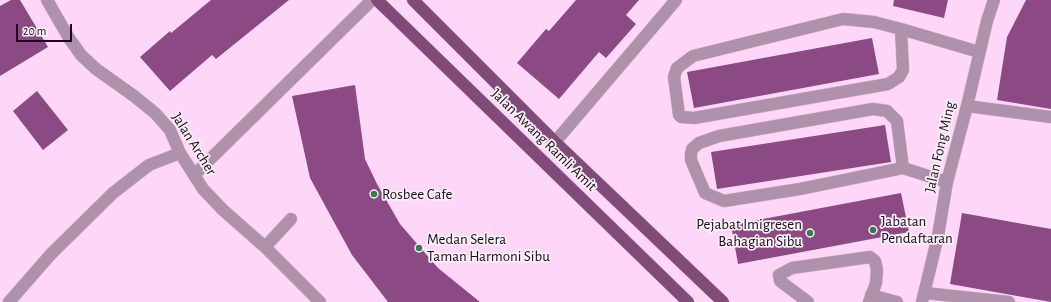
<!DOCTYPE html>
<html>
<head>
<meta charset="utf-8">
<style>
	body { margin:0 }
	#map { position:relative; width:1051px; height:302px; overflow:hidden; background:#fed7f8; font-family:"Alegreya Sans",sans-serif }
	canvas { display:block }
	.scale { position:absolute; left:16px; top:24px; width:56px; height:18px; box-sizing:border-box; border:2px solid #1b0b19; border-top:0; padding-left:5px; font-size:12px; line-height:14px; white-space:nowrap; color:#1b0b19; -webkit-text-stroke:3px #f9eff7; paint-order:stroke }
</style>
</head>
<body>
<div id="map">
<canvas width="1051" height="302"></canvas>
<div class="scale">20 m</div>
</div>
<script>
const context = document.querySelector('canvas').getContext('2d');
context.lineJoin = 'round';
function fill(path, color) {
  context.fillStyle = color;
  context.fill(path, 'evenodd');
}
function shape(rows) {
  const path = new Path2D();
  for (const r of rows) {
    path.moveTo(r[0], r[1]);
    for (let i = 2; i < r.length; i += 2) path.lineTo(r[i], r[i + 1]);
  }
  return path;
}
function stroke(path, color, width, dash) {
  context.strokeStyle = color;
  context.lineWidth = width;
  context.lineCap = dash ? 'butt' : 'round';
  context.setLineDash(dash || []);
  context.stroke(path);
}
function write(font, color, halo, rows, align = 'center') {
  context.font = font + ' "Alegreya Sans",sans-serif';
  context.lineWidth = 3.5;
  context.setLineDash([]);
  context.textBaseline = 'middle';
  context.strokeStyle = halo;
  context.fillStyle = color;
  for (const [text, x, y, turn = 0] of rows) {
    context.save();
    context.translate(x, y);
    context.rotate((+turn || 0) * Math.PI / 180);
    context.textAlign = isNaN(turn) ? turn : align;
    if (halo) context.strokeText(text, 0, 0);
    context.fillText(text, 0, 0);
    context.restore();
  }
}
const building = shape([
	[11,0,20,0,48,47,0,76,0,6],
	[211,0,289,0,216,59,212,55,170,91,140,57,170,31,171,33],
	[576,0,639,0,626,15,636,24,606,58,599,52,559,99,517,63,546,29,549,31],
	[894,0,948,0,944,18,893,6],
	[1026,0,1051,0,1051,109,997,100,1007,37],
	[872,38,879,74,694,108,687,72],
	[355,85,365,159,377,184,400,224,438,268,480,302,388,302,352,255,310,178,292,96],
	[37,91,68,130,43,150,13,111],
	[885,125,891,162,717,189,711,152],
	[901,193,909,232,738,264,731,225],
	[962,213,1051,229,1051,302,950,284]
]);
const minor = shape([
	[47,0,69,38,81,55,96,69,134,96,155,113,170,130,180,153,203,189,223,210,265,247,320,302],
	[901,29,903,70,899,77,888,84,694,118,681,117,679,115,674,77,677,68,693,56,843,19,874,22,901,29,979,52],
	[967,106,1051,117],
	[555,142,676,0],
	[903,168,897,121,887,111,873,109,719,136,699,143,692,149,691,154,691,160,705,193,724,201,800,189,903,168,947,182],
	[194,175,372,0],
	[265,247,291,219],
	[925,293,1009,302],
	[871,295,897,302],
	[9,302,51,254,113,193,149,165,180,153],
	[808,302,780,281,779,275,792,268,870,257,875,261,877,270,876,283,869,302],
	[922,302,938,236,947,182,967,106,987,21,994,0]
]);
const major = shape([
	[377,0,688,302],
	[413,0,555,142,723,302]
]);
const markers = [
	[374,194,4,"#357f4d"],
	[873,230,4,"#357f4d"],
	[810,233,4,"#357f4d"],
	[419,248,4,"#357f4d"]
];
const streetNames = [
	["Jalan Awang Ramli Amit",544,140,44],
	["Jalan Archer",194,144,58],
	["Jalan Fong Ming",940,147,-77]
];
const poiNames = [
	["Rosbee Cafe",382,194],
	["Jabatan",881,221],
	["Pendaftaran",881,238],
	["Pejabat Imigresen",802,224,"right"],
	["Bahagian Sibu",802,241,"right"],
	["Medan Selera",427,239],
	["Taman Harmoni Sibu",427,256]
];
fill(building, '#8b4a83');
stroke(minor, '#dab6d4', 13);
stroke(major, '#dab6d4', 13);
stroke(minor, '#b091ab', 12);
stroke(major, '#804a79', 12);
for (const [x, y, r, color] of markers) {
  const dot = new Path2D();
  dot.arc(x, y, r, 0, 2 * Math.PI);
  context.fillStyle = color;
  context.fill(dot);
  stroke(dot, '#f9eff7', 1.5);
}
write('15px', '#1b0b19', '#f9eff7', streetNames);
write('15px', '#1b0b19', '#f9eff7', poiNames, 'left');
</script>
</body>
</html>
